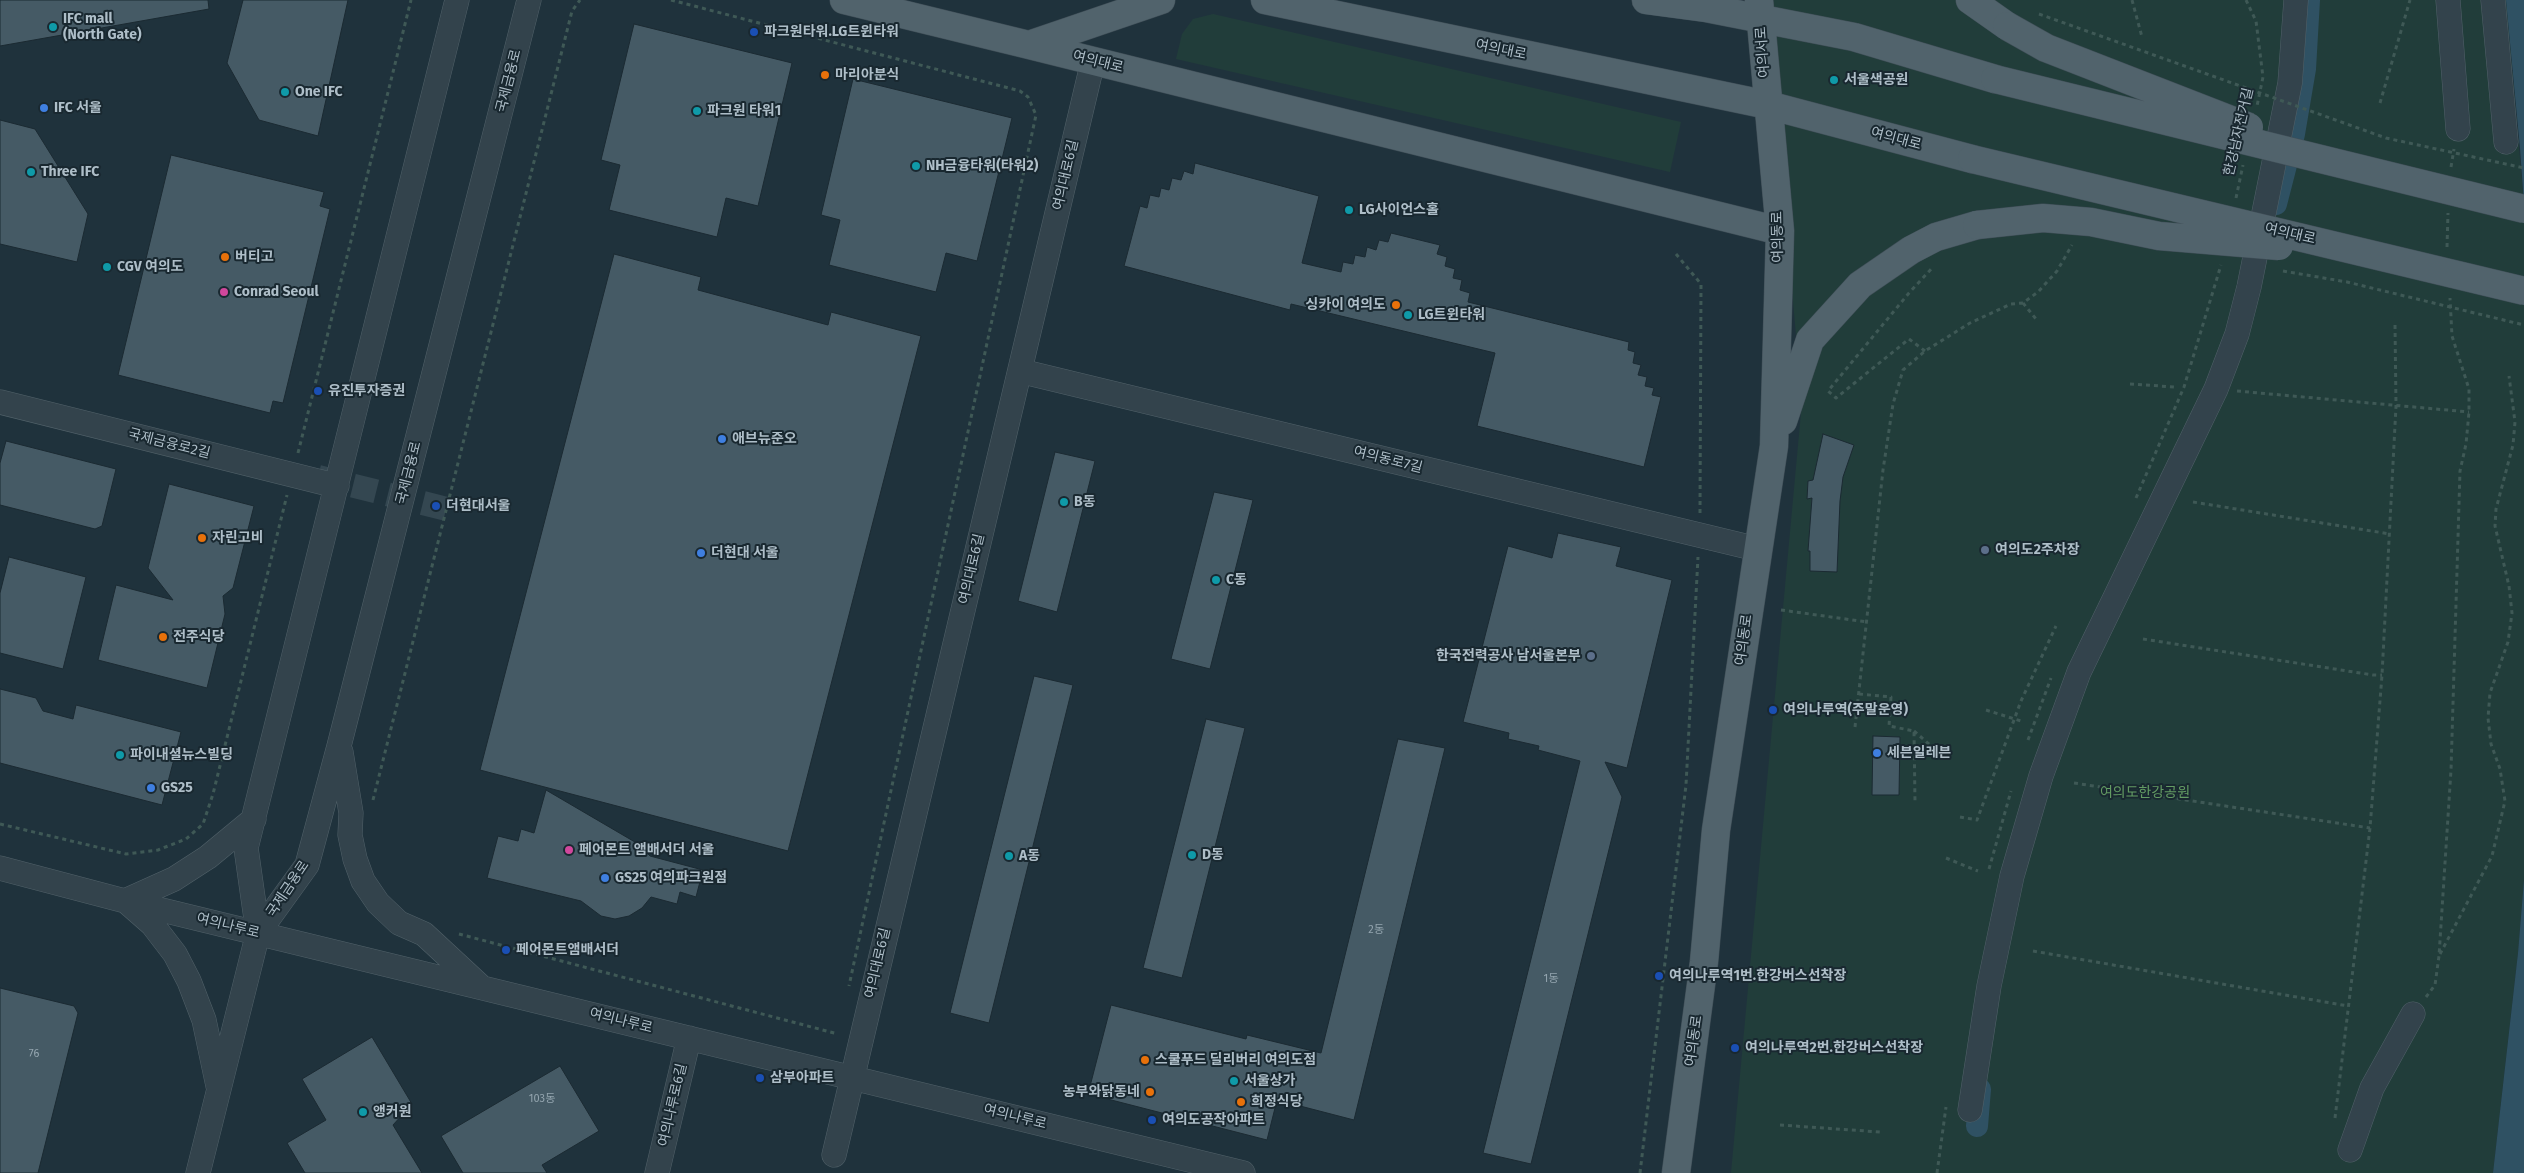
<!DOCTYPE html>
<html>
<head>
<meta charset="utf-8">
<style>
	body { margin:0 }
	canvas { display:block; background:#1f323c }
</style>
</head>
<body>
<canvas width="2524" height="1173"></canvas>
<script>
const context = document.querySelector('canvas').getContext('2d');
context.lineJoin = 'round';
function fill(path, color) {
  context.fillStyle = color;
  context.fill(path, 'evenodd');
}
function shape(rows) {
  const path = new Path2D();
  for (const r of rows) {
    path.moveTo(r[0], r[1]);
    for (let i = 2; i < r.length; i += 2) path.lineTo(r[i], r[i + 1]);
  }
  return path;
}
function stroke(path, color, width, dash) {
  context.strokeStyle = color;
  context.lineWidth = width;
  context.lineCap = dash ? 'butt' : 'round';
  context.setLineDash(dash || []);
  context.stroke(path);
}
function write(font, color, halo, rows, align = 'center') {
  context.font = font + ' "Fira Sans","Noto Sans KR",sans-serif';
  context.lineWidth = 4;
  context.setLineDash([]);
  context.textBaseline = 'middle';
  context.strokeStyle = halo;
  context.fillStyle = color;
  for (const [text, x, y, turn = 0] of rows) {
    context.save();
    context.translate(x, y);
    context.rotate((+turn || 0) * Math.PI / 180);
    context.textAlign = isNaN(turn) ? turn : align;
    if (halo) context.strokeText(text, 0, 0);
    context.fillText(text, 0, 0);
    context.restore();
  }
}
const green = shape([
	[1766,0,2506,0,2524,204,2524,880,2518,953,2493,1173,1731,1173,1802,402],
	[1213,14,1681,122,1670,172,1176,59,1182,34,1193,19]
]);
const water = shape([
	[2506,0,2524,0,2524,204,2520,148],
	[2524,880,2524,1173,2493,1173,2518,953]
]);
const canal = shape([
	[2276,204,2294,134,2305,69,2309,0],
	[1977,1126,1980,1089]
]);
const building = shape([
	[0,0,208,0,209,9,0,46,0,0],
	[243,0,348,0,318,136,259,120,227,63,243,0],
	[634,24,792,63,758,206,726,198,717,237,609,210,620,165,601,160,634,24],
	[853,79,1012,118,977,261,946,253,936,292,829,265,840,220,821,215,853,79],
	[0,120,35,129,88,214,77,262,0,244,0,120],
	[171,155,324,192,320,206,330,209,283,403,273,401,270,413,118,375,171,155],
	[1195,163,1319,196,1302,263,1341,272,1343,262,1353,264,1355,255,1365,257,1367,247,1376,250,1379,240,1388,242,1391,233,1440,245,1437,254,1447,257,1445,266,1455,269,1453,278,1462,280,1460,290,1470,293,1468,302,1629,342,1628,350,1635,352,1633,363,1641,365,1638,375,1647,377,1645,386,1654,388,1652,395,1661,397,1644,467,1477,426,1495,353,1291,304,1290,310,1124,266,1140,206,1147,208,1150,195,1159,197,1161,188,1169,190,1172,178,1181,180,1184,171,1193,174,1195,163],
	[614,254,701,277,698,290,828,325,831,312,921,336,788,851,480,770,614,254],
	[1823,434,1854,445,1843,477,1840,501,1837,572,1810,571,1810,551,1808,551,1812,498,1807,499,1808,481,1813,480,1823,434],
	[6,441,116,469,102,526,95,529,0,505,0,463,6,441],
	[1055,452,1095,461,1057,612,1018,601,1055,452],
	[169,484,254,506,233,588,223,596,225,614,207,688,98,660,116,585,173,600,148,568,169,484],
	[1214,492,1253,500,1210,669,1171,659,1214,492],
	[1558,533,1621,547,1616,566,1672,580,1627,768,1605,762,1622,797,1531,1164,1483,1153,1580,761,1538,750,1539,746,1508,739,1509,733,1463,722,1508,546,1552,558,1558,533],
	[9,557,86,577,63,669,0,653,0,593,9,557],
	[1034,676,1073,685,989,1023,950,1013,1034,676],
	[0,689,36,698,43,711,73,719,76,705,181,732,162,805,0,763,0,689],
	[1206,719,1245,728,1182,978,1143,968,1206,719],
	[1873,736,1900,737,1899,795,1872,795,1873,736],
	[1398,739,1445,748,1354,1120,1277,1100,1267,1140,1088,1094,1111,1005,1246,1039,1247,1035,1321,1053,1398,739],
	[546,790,640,845,650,856,703,870,696,897,680,892,677,904,651,897,642,908,629,916,615,919,601,916,581,901,487,878,498,836,518,841,521,829,534,833,546,790],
	[0,988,74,1006,78,1013,38,1173,0,1173,0,988],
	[372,1037,412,1104,393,1125,422,1173,305,1173,287,1143,326,1120,302,1079,372,1037],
	[560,1066,599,1131,542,1165,547,1173,463,1173,441,1136,560,1066]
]);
const minorTunnel = shape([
	[318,477,455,511]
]);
const path = shape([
	[671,0,1020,91,1028,97,1036,115,849,986],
	[2132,0,2142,37],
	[2246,0,2256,21,2263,77,2257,106],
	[2380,103,2410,0],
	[2451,167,2454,149],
	[2236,198,2243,165],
	[2447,247,2448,213],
	[1676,254,1701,284,1700,513],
	[2023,303,2036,319],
	[1925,351,1909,339,1836,398,1828,391,1909,293,1933,267],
	[2130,384,2175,387],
	[2237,391,2469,412],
	[298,453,411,0],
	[2136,498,2184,387,2221,265],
	[2193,502,2390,534],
	[1781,610,1867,622],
	[2143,639,2373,675,2382,675],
	[1859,694,1891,697,1889,726,1914,731,1915,802],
	[1986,710,2021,721],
	[1855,727,1883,470,1893,404,1903,370,1925,351,1970,323,2011,304,2023,303,2038,292,2057,271,2072,245],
	[1914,731,1945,758],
	[2028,740,2051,678],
	[2074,783,2370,828],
	[373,800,572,11,580,0],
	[1960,817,1977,820,2021,701,2056,626],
	[0,824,126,854,158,850,186,839,203,824,213,794,287,495],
	[1946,858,1978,871],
	[1989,869,2011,791],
	[459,934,838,1034],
	[2033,951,2348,1006],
	[2440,954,2492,856,2505,801,2500,769,2491,744,2488,718,2490,693,2508,642,2512,613,2509,586,2495,526,2496,509,2513,445,2515,422,2509,376],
	[2426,997,2435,985,2439,956,2451,770,2460,471,2466,444,2469,412,2469,389,2452,336,2450,298],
	[2335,1118,2370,828,2382,675,2396,406,2395,324],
	[1780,1125,1880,1132],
	[1640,1173,1686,785,1698,557],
	[1937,1173,1946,1107]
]);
const minor = shape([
	[2448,0,2458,129],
	[2493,0,2506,142],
	[1020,371,1757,549],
	[0,402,337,486],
	[341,752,351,813,350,835,355,859,363,881,378,903,399,923,424,934,479,985],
	[0,868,125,901,1243,1173],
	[125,901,174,879,208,857,254,819],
	[128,903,152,924,175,954,189,981,204,1020,218,1086],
	[258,933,246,848,457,0],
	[1970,1110,1989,986,2012,876,2041,776,2079,672,2216,389,2237,334,2249,287,2290,83,2296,0],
	[2350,1150,2372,1088,2413,1014],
	[834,1155,1093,61],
	[198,1173,258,933,307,865,339,746,529,0],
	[657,1173,689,1038]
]);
const major = shape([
	[844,0,1029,45,1161,0],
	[1265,0,1768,105,1972,159],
	[1646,0,1706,8,1854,37,1995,79],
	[1970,0,2007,26],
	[1029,45,1780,231],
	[1783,421,1810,340,1860,285,1911,250,1936,237,1977,225],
	[1676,1173,1704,962,1716,830,1774,446,1780,231,1759,0]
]);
const pathBridge = shape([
	[2039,14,2386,138,2524,168],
	[2283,271,2347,282,2524,325]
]);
const majorBridge = shape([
	[2007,26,2046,48,2249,127],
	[1995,79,2524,209],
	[1972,159,2524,291],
	[1977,225,2043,218,2091,222,2159,236,2279,246]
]);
const markers = [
	[53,27,5,"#0f9aa8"],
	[754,32,5,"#1a4fb4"],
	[825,75,5,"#e8710a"],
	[1834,80,5,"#0f9aa8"],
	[285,92,5,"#0f9aa8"],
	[44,108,5,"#3f7fe0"],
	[697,111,5,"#0f9aa8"],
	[916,166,5,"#0f9aa8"],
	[31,172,5,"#0f9aa8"],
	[1349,210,5,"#0f9aa8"],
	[225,257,5,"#e8710a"],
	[107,267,5,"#0f9aa8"],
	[224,292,5,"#d1479c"],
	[1396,305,5,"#e8710a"],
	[1408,315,5,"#0f9aa8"],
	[318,391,5,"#1a4fb4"],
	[722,439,5,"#3f7fe0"],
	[1064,502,5,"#0f9aa8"],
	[436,506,5,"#1a4fb4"],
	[202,538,5,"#e8710a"],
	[1985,550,5,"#5c6f8a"],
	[701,553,5,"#3f7fe0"],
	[1216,580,5,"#0f9aa8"],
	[163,637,5,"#e8710a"],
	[1591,656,5,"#5c6f8a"],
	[1773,710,5,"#1a4fb4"],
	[1877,753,5,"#3f7fe0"],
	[120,755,5,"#0f9aa8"],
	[151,788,5,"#3f7fe0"],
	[569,850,5,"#d1479c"],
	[1192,855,5,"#0f9aa8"],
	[1009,856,5,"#0f9aa8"],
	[605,878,5,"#3f7fe0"],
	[506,950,5,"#1a4fb4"],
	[1659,976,5,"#1a4fb4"],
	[1735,1048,5,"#1a4fb4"],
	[1145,1060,5,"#e8710a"],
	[760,1078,5,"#1a4fb4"],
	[1234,1081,5,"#0f9aa8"],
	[1150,1092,5,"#e8710a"],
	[1241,1102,5,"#e8710a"],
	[363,1112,5,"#0f9aa8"],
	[1152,1120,5,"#1a4fb4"]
];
const numberNames = [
	["2동",1376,930],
	["1동",1551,979],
	["76",34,1054],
	["103동",542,1099]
];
const poiNames = [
	["IFC mall",63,19],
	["(North Gate)",63,35],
	["파크원타워.LG트윈타워",764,32],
	["마리아분식",835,75],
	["서울색공원",1844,80],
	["One IFC",295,92],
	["IFC 서울",54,108],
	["파크원 타워1",707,111],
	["NH금융타워(타워2)",926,166],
	["Three IFC",41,172],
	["LG사이언스홀",1359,210],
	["버티고",235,257],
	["CGV 여의도",117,267],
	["Conrad Seoul",234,292],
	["싱카이 여의도",1386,305,"right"],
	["LG트윈타워",1418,315],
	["유진투자증권",328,391],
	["애브뉴준오",732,439],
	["B동",1074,502],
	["더현대서울",446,506],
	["자린고비",212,538],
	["여의도2주차장",1995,550],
	["더현대 서울",711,553],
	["C동",1226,580],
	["전주식당",173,637],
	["한국전력공사 남서울본부",1581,656,"right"],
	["여의나루역(주말운영)",1783,710],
	["세븐일레븐",1887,753],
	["파이내셜뉴스빌딩",130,755],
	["GS25",161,788],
	["페어몬트 앰배서더 서울",579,850],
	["D동",1202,855],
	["A동",1019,856],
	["GS25 여의파크원점",615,878],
	["페어몬트앰배서더",516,950],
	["여의나루역1번.한강버스선착장",1669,976],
	["여의나루역2번.한강버스선착장",1745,1048],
	["스쿨푸드 딜리버리 여의도점",1155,1060],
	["삼부아파트",770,1078],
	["서울상가",1244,1081],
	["농부와닭동네",1140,1092,"right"],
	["희정식당",1251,1102],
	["앵커원",373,1112],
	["여의도공작아파트",1162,1120]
];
const streetNames = [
	["여의대로",1501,50,12],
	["여의서로",1763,52,-94],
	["여의대로",1098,62,14],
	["국제금융로",509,81,-76],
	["한강남자전거길",2239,132,-77],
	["여의대로",1896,139,15],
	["여의대로6길",1066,175,-77],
	["여의대로",2290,234,13],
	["여의동로",1778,237,-91],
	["국제금융로2길",169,444,14],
	["여의동로7길",1388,460,14],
	["국제금융로",409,473,-76],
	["여의대로6길",972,569,-77],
	["여의동로",1744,640,-82],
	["국제금융로",288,889,-56],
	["여의나루로",228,926,14],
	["여의대로6길",878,963,-77],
	["여의나루로",621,1021,14],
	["여의동로",1694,1041,-82],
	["여의나루로6길",673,1105,-77],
	["여의나루로",1015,1117,14]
];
const parkNames = [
	["여의도한강공원",2145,793]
];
fill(green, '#213d3a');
fill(water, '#2f5163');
stroke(canal, '#2f5163', 22);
fill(building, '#455a65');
stroke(building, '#1b2a32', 1);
stroke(minorTunnel, '#344751', 24, [24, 12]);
stroke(minor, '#516169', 25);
stroke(major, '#404f58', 29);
stroke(path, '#3f5956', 3, [4, 4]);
stroke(minor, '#33434c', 24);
stroke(major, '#51636c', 28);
stroke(majorBridge, '#404f58', 29, []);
stroke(pathBridge, '#3f5956', 3, [4, 4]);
stroke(majorBridge, '#51636c', 28);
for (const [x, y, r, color] of markers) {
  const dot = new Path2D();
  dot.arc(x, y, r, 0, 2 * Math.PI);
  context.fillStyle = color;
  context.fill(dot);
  stroke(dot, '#192830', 2);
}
write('11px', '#94a5af', null, numberNames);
write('bold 14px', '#aebec8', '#192830', poiNames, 'left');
write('14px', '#aebec8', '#192830', streetNames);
write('14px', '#639b63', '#192830', parkNames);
</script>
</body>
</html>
